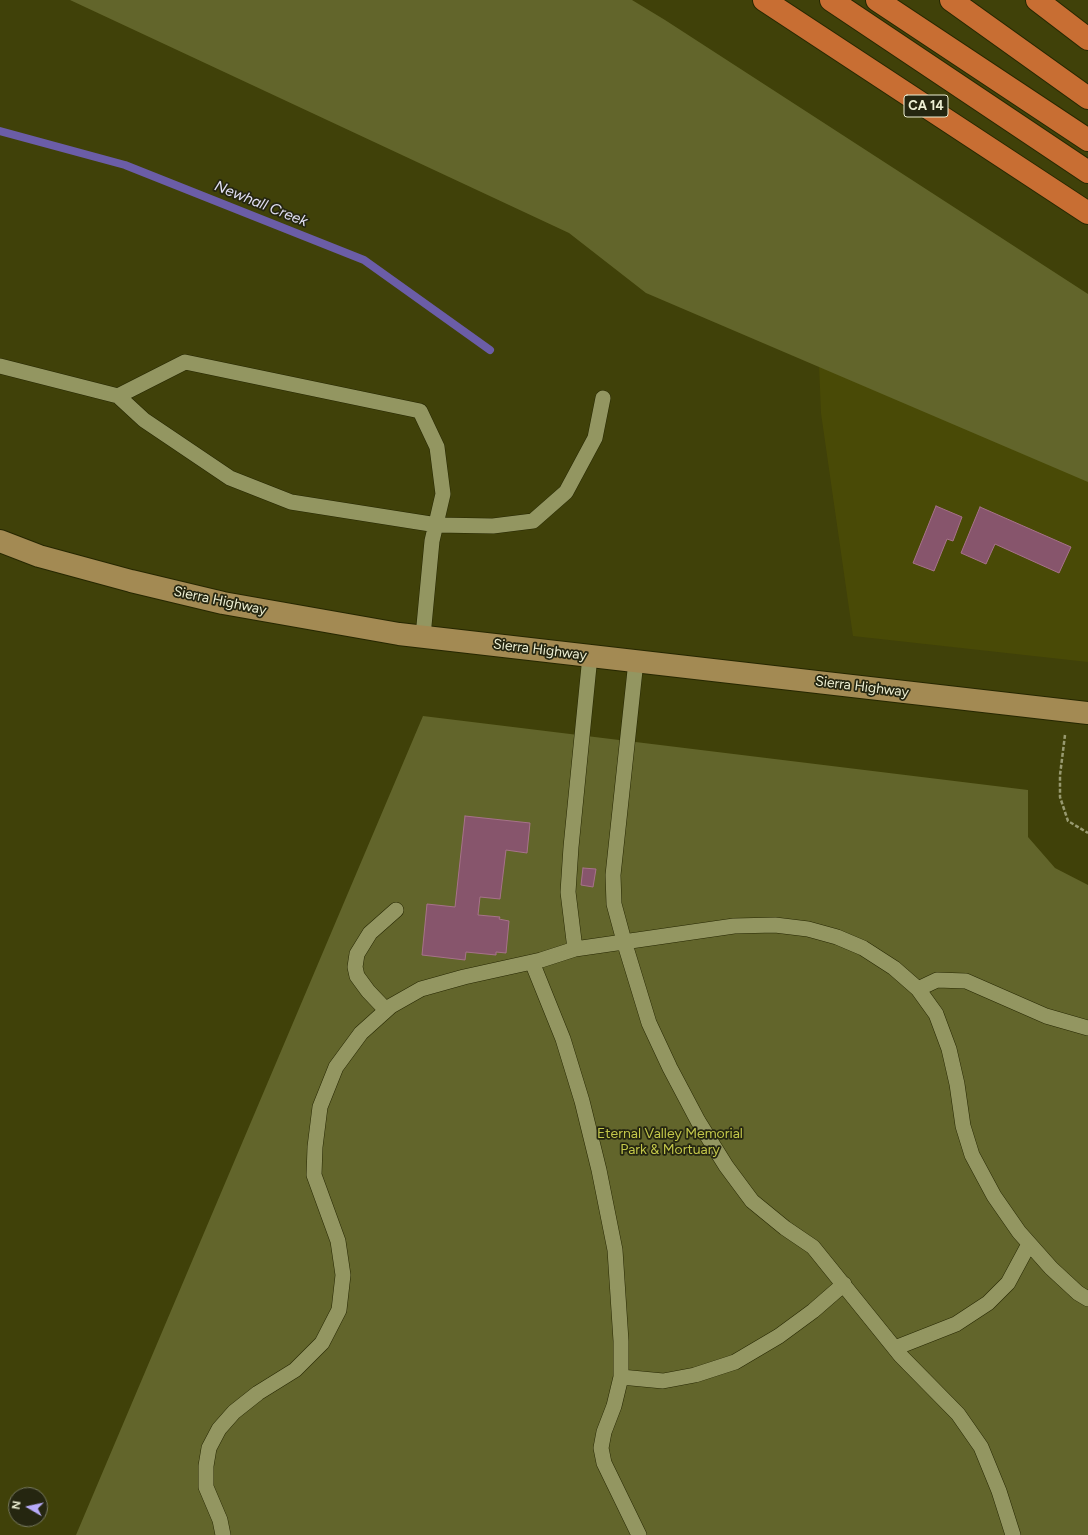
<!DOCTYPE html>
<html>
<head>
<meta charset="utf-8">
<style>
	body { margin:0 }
	#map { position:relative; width:1088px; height:1535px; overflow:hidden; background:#404109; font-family:Figtree,sans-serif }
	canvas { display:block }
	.north { position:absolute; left:8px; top:1487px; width:40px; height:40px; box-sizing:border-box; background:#252610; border:1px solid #75765e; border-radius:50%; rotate:279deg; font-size:11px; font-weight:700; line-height:16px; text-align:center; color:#edefd3 }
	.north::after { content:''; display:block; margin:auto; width:14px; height:18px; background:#b7abf8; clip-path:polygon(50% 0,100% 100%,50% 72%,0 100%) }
</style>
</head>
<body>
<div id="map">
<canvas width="1088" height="1535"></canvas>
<div class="north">N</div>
</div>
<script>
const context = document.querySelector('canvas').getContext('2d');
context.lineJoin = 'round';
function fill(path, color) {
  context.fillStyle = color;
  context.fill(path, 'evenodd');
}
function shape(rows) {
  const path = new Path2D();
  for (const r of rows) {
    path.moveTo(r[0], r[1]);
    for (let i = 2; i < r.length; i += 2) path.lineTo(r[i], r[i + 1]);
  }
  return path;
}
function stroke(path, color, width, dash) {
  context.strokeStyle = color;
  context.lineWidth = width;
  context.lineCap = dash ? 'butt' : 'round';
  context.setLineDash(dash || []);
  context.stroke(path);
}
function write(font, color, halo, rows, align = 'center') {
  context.font = font + ' Figtree,sans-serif';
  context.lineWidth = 3.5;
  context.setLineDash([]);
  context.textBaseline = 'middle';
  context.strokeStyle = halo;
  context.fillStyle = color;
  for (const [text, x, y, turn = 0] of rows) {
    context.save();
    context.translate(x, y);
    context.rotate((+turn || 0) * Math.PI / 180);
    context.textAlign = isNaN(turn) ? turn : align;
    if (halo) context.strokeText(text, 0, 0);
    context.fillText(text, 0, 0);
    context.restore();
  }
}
const built = shape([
	[819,363,1088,479,1088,662,853,636,821,413]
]);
const green = shape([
	[70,0,632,0,665,20,1088,294,1088,482,646,293,569,233],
	[423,716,1028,790,1028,837,1055,868,1088,885,1088,1535,76,1535]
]);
const stream = shape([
	[0,131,125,165,364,260,490,350]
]);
const building = shape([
	[936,506,962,517,953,541,947,539,934,571,913,563,936,506],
	[980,507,1071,547,1059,573,995,544,986,564,961,553,980,507],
	[465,816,530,823,527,853,506,850,500,899,480,897,478,915,500,917,499,919,509,921,506,953,496,952,496,955,466,952,465,960,422,955,427,904,455,907,465,816],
	[583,868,596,869,593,887,581,885,583,868]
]);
const path = shape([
	[1065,735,1060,775,1060,797,1068,821,1088,833]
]);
const lane = shape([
	[0,366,118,396,185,362,420,411,437,447,443,494,432,541,423,636],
	[118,396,144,420,230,478,291,502,437,525,493,526,533,521,566,492,595,438,603,398],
	[636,661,613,875,614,904,624,941,649,1023,670,1068,698,1121,726,1166,752,1201,785,1228,813,1247,901,1356,958,1414,981,1447,999,1491,1013,1535],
	[575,949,568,892,571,847,590,656],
	[532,962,563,1039,582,1101,599,1170,615,1250,621,1341,621,1377,614,1406,604,1432,601,1448,604,1463,639,1535],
	[918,989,937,980,966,981,1046,1016,1088,1028],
	[386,1010,368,991,357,976,355,967,357,954,370,933,396,910],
	[895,1348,956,1324,988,1303,1008,1283,1029,1244],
	[621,1377,663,1381,695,1375,735,1362,779,1336,813,1311,844,1284],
	[223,1535,220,1520,206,1487,206,1466,209,1448,219,1429,234,1412,258,1393,295,1370,322,1343,339,1310,343,1275,338,1241,314,1175,315,1147,320,1107,336,1067,361,1033,391,1006,421,989,464,977,541,960,575,949,734,926,775,925,808,929,837,937,863,948,894,968,918,989,936,1014,949,1049,957,1084,963,1126,972,1155,994,1196,1019,1232,1051,1268,1078,1293,1088,1299]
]);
const secondary = shape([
	[0,541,39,556,131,581,223,603,399,634,1088,713]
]);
const highway = shape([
	[764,0,1088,213],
	[831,0,1088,172],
	[877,0,1088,140],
	[951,0,1088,98],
	[1037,0,1088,39]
]);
const shields = [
	[926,106,44]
];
const shieldNames = [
	["CA 14",926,106]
];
const streetNames = [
	["Sierra Highway",220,601,12],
	["Sierra Highway",540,650,7],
	["Sierra Highway",862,687,7]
];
const parkNames = [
	["Eternal Valley Memorial",670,1134],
	["Park & Mortuary",670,1150]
];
const waterNames = [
	["Newhall Creek",261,204,22]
];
fill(built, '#494a06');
fill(green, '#62652b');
stroke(stream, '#6b5da7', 8);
fill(building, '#87556c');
stroke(building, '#a7728a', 1);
stroke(lane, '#262700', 16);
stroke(secondary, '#262700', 24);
stroke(highway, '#262700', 24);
stroke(path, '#989a70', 2.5, [4, 2]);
stroke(lane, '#939661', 15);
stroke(secondary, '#a38a53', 22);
stroke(highway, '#c86e33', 22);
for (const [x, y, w] of shields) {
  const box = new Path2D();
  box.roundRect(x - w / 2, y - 11, w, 22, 3);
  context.fillStyle = '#252610';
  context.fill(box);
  stroke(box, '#edefd3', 1);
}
write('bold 13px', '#edefd3', null, shieldNames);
write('14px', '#edefd3', '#252610', streetNames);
write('14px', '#c3c74a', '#252610', parkNames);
write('italic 15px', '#e0def3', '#252610', waterNames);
</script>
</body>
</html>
